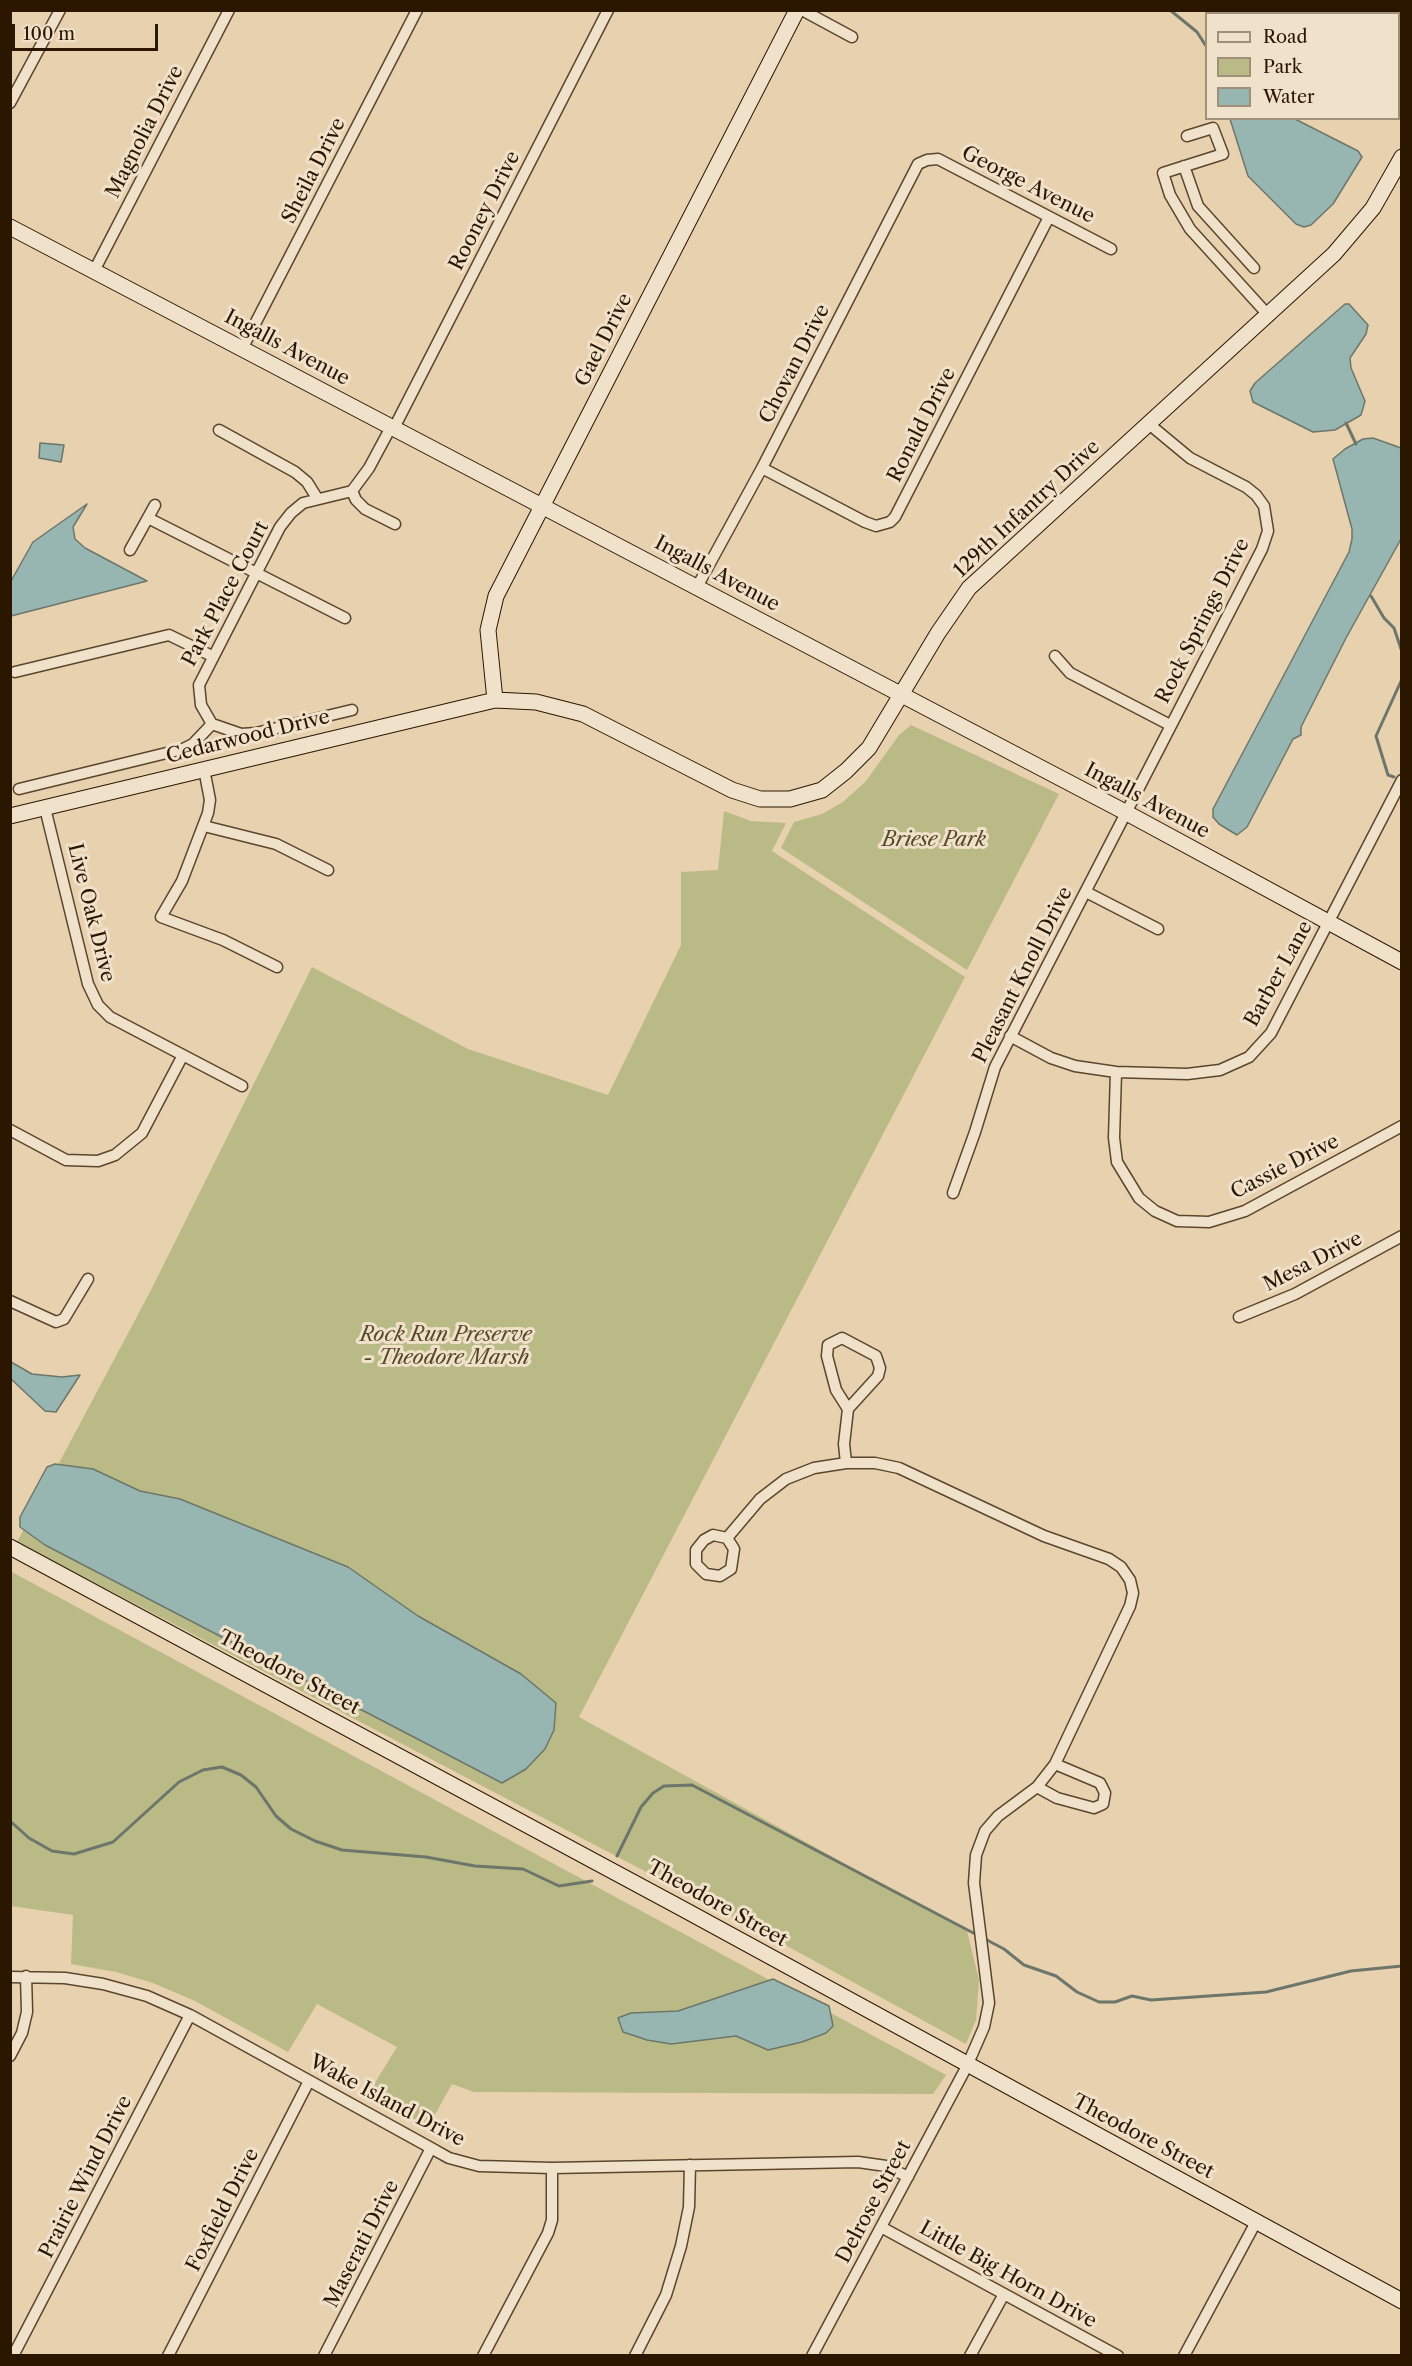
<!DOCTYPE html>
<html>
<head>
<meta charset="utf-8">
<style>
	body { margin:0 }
	#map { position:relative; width:1412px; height:2366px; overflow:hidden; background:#e8d1ae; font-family:"Libre Caslon Text",serif }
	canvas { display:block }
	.frame { position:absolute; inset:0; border:12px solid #2b1700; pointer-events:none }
	.legend { position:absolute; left:1205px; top:12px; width:195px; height:108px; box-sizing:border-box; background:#f0e1ca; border:2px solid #a19079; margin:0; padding:8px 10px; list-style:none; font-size:18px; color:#2b1700 }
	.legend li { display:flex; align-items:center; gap:12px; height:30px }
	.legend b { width:30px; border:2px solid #a19079 }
	.scale { position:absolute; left:12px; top:24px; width:146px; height:27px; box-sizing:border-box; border:3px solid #2b1700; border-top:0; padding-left:8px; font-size:18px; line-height:21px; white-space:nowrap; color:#2b1700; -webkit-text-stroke:4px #f0e1ca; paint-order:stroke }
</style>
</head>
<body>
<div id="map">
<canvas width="1412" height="2366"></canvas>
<div class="frame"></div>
<ul class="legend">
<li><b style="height:8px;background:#f0e1ca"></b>Road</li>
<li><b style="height:16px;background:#baba87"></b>Park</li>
<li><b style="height:16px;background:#98b6b1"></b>Water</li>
</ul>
<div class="scale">100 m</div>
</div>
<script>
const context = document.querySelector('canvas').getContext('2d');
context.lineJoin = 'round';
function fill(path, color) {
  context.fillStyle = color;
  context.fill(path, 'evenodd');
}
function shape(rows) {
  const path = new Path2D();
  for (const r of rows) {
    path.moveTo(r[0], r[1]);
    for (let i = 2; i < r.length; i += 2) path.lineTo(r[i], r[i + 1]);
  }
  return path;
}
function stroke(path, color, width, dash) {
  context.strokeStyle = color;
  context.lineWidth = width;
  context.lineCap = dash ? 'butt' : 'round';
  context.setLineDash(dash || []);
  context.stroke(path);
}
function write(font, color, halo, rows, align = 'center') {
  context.font = font + ' "Libre Caslon Text",serif';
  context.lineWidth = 6;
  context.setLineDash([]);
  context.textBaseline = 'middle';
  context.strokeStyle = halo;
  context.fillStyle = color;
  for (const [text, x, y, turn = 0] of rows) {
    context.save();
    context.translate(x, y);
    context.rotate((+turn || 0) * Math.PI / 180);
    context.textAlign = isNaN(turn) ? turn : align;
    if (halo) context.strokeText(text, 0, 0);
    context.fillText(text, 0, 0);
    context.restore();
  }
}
const green = shape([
	[911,725,1059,794,967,970,781,848,794,822,822,814,843,802,866,781,899,735],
	[724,811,751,821,786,823,772,851,965,977,579,1717,967,1931,979,1980,976,2020,966,2044,778,1941,17,1542,150,1292,312,967,468,1049,608,1095,681,945,681,872,718,870],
	[10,1571,946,2075,933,2094,474,2092,452,2084,428,2127,368,2094,397,2047,317,2004,288,2052,195,2001,153,1983,116,1972,71,1964,73,1915,11,1906]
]);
const water = shape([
	[1230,119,1295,119,1358,151,1362,157,1333,204,1311,225,1304,227,1296,224,1248,176,1230,119],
	[1345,304,1349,304,1368,325,1366,334,1350,358,1351,368,1365,401,1361,415,1335,430,1313,432,1253,402,1250,391,1255,383,1345,304],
	[1373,438,1401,448,1401,539,1346,638,1301,727,1301,735,1293,739,1247,827,1237,835,1219,824,1213,817,1213,809,1349,552,1352,539,1352,529,1333,459,1345,449,1363,439,1373,438],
	[40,443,64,445,61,462,39,458,40,443],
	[87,504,73,527,75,539,85,548,147,581,11,616,11,581,33,542,87,504],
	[11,1362,32,1374,62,1377,80,1375,56,1412,45,1411,11,1379,11,1362],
	[55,1464,93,1469,140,1491,180,1499,348,1567,418,1616,521,1674,556,1703,554,1730,545,1749,526,1769,502,1783,45,1545,20,1527,20,1517,47,1467,55,1464],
	[773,1979,829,2006,833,2026,826,2033,802,2042,768,2050,736,2036,671,2044,647,2040,623,2032,618,2018,631,2013,678,2011,773,1979]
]);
const stream = shape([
	[1170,10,1197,32,1206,46],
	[1346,423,1356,444],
	[1371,596,1384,618,1394,628,1402,652],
	[1394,777,1388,775,1376,736,1402,679],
	[10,1821,29,1838,52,1851,74,1854,113,1842,179,1782,203,1770,222,1767,241,1775,256,1787,276,1816,291,1829,315,1841,342,1850,426,1857,475,1866,523,1869,559,1886,592,1881],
	[617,1856,641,1807,653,1793,664,1786,692,1785,979,1936],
	[985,1939,1004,1949,1024,1965,1056,1976,1077,1992,1099,2002,1115,2002,1132,1996,1151,2000,1266,1992,1351,1971,1402,1966]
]);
const street = shape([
	[802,10,852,37],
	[10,103,60,10],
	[1187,136,1213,128,1223,154,1163,173,1170,195,1190,229,1269,316],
	[1184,166,1198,206,1254,268],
	[94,271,229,10],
	[242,349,417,10],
	[394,428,608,10],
	[219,430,295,472,307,482,317,498],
	[762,468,865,522,876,526,890,522,895,517,1049,217],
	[352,491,356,500,365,509,395,524],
	[148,518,345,618],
	[130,550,155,505],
	[697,587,762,468,918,164,927,160,938,159,1111,249],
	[1055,656,1070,673,1170,725],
	[15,672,169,635,212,656],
	[212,724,201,705,199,685,280,527,291,513,303,503,352,491,369,468,391,427],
	[212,724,241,734,256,733,352,710],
	[204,769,210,800,208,813,182,881,161,917,223,940,277,967],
	[19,789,183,749,193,744,212,724],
	[45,808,88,984,98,1005,110,1017,242,1086],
	[204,826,276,844,328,870],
	[1086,892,1158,929],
	[1010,1036,1051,1058,1075,1066,1116,1072,1187,1074,1220,1070,1249,1057,1271,1033,1402,780],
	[1116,1072,1114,1138,1117,1162,1139,1198,1155,1211,1177,1221,1209,1222,1245,1211,1402,1126],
	[10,1130,66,1160,98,1161,115,1155,142,1133,183,1055],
	[953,1193,975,1132,995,1067,1262,549,1268,531,1264,506,1256,495,1246,487,1190,458,1149,424],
	[10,1301,56,1322,64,1319,88,1279],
	[1239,1317,1295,1294,1402,1236],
	[846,1463,844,1444,848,1409,878,1376,880,1368,876,1356,842,1338,828,1345,827,1356,836,1390,848,1409],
	[727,1538,734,1549,731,1569,720,1576,706,1574,696,1564,696,1550,704,1540,713,1535,727,1538,760,1499,786,1479,814,1468,846,1463,875,1463,899,1468,1044,1536,1109,1559,1121,1567,1130,1580,1133,1593,1130,1606,1055,1764,1037,1787,998,1816,985,1831,976,1855,974,1883,989,2003,984,2027,967,2066,812,2356],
	[1037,1787,1057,1798,1094,1808,1103,1804,1105,1793,1100,1783,1055,1764],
	[10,1977,65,1978,103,1984,147,1996,190,2015,431,2148,449,2158,479,2166,552,2168,858,2162,886,2166,908,2177],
	[10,2056,22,2033,27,2012,26,1976],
	[881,2227,1118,2356],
	[13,2356,190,2015],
	[168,2356,309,2081],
	[324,2356,431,2148],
	[483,2356,548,2233,552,2220,552,2168],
	[635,2356,666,2295,681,2246,689,2207,690,2165],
	[970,2356,1004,2294],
	[1184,2356,1256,2222]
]);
const secondary = shape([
	[10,227,1125,812,1402,962],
	[495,700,488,630,496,596,797,10],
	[10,816,495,700,536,702,583,714,732,790,760,799,790,799,822,790,846,771,869,748,938,633,969,588,1334,254,1373,208,1402,157],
	[10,1547,683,1909,1402,2301]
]);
const streetNames = [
	["Magnolia Drive",145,132,-63],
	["Sheila Drive",314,171,-63],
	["George Avenue",1028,185,27],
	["Rooney Drive",485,211,-63],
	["Gael Drive",604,340,-63],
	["Ingalls Avenue",287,348,28],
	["Chovan Drive",795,364,-63],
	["Ronald Drive",922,425,-63],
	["129th Infantry Drive",1027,509,-43],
	["Ingalls Avenue",717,574,28],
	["Park Place Court",226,594,-62],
	["Rock Springs Drive",1203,621,-63],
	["Cedarwood Drive",248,737,-14],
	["Ingalls Avenue",1147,801,28],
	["Live Oak Drive",91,913,76],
	["Barber Lane",1279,974,-61],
	["Pleasant Knoll Drive",1023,975,-63],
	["Cassie Drive",1285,1167,-27],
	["Mesa Drive",1313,1262,-27],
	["Theodore Street",289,1673,28],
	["Theodore Street",717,1904,29],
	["Wake Island Drive",387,2101,28],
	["Theodore Street",1143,2137,28],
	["Prairie Wind Drive",86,2177,-63],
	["Delrose Street",874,2202,-62],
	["Foxfield Drive",223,2210,-63],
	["Maserati Drive",362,2244,-63],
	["Little Big Horn Drive",1008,2275,29]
];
const parkNames = [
	["Briese Park",934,840],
	["Rock Run Preserve",446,1335],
	["- Theodore Marsh",446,1358]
];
fill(green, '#baba87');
fill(water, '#98b6b1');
stroke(water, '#6c766a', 1.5);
stroke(stream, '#6c766a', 3);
stroke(street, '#5a462c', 13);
stroke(secondary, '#2b1700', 17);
stroke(street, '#f0e1ca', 10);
stroke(secondary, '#f0e1ca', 15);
write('20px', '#2b1700', '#f0e1ca', streetNames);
write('italic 20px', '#564828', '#f0e1ca', parkNames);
</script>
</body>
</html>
